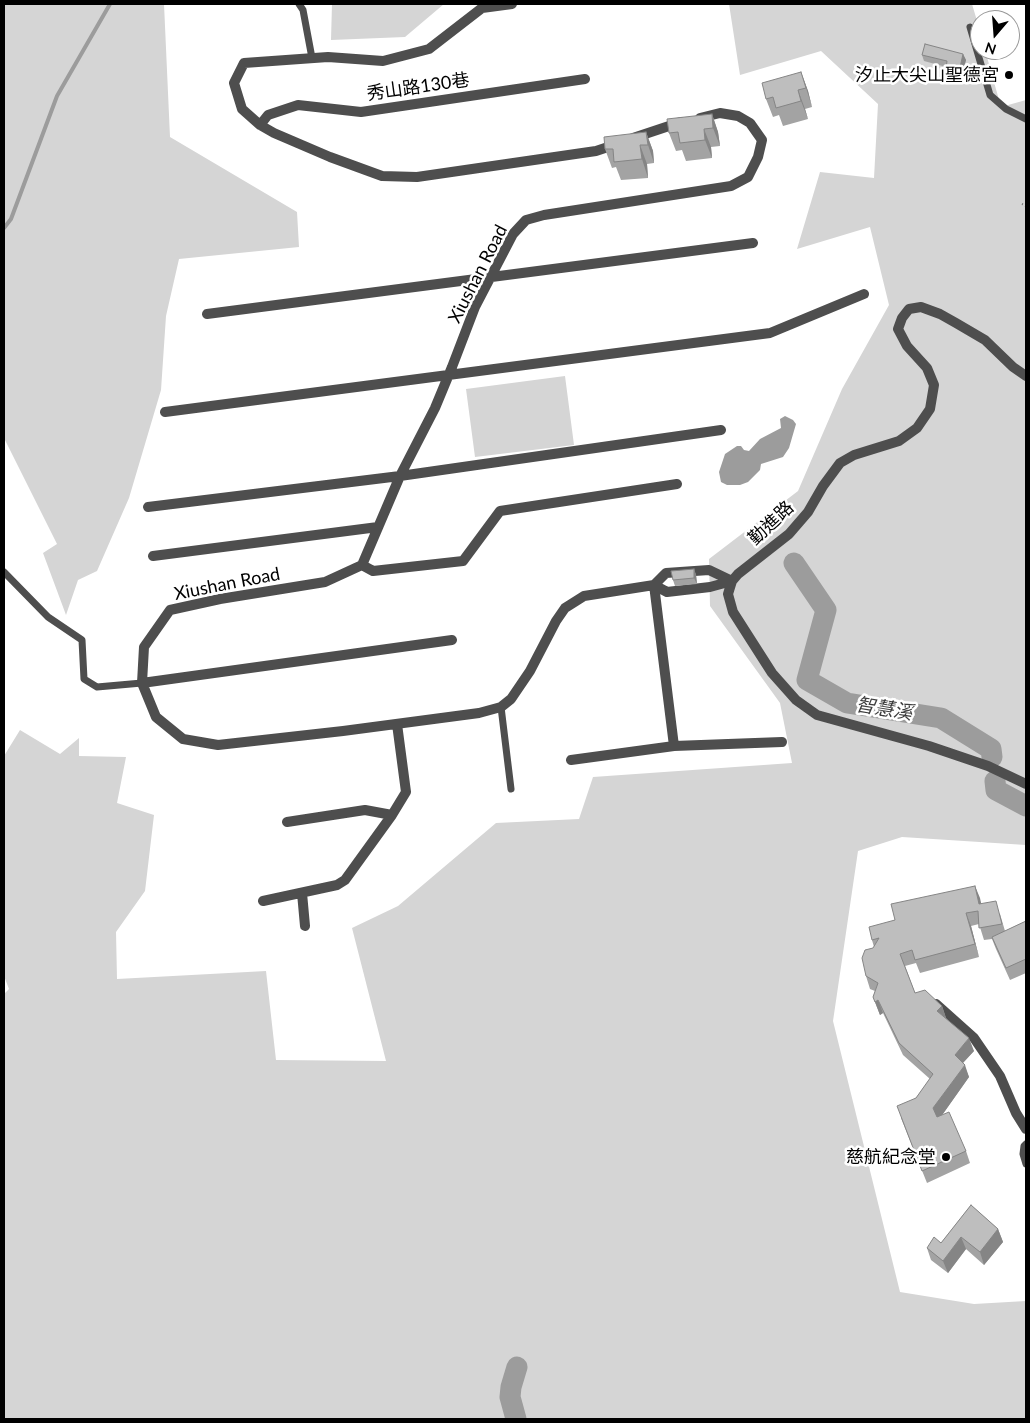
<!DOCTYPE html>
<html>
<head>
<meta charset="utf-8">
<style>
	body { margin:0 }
	#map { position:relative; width:1030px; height:1423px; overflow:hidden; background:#fff; font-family:Lato,sans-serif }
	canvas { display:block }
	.frame { position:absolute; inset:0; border:5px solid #000; pointer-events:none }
	.north { position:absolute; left:970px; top:10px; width:50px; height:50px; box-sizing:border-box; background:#fff; border:1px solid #999; border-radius:50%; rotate:198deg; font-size:14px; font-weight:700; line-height:20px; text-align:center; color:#000 }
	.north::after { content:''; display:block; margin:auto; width:18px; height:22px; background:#000; clip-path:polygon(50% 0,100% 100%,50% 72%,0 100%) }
</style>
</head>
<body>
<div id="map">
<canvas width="1030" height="1423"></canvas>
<div class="frame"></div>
<div class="north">N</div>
</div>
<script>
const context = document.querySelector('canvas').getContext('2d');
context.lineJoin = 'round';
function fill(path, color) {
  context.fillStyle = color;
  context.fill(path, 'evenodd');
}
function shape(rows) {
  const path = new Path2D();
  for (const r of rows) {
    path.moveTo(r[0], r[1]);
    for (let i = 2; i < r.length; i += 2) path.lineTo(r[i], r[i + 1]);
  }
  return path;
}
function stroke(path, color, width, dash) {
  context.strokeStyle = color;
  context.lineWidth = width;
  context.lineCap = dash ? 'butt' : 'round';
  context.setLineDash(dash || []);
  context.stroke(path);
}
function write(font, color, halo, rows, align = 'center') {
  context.font = font + ' Lato,"Noto Sans TC",sans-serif';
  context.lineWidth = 5;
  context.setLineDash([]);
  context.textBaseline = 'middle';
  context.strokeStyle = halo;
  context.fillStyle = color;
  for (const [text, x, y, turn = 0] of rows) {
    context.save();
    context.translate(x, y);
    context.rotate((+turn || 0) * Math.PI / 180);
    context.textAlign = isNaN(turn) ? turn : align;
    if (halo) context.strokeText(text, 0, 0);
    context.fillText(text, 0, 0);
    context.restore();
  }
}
const green = shape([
	[4,4,164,4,170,137,297,212,299,247,179,259,166,316,161,390,129,498,97,571,78,580,66,615,43,553,57,544,4,438],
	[332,4,444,4,405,37,331,40],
	[729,4,972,4,980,31,980,50,985,50,1001,107,1026,100,1026,845,902,837,858,851,833,1021,900,1292,974,1304,1026,1301,1026,1419,4,1419,4,994,9,989,4,976,4,756,20,730,60,754,79,738,79,756,126,757,117,803,154,815,145,891,116,932,117,979,266,971,276,1060,386,1061,352,928,398,906,496,823,579,819,593,777,792,763,780,703,710,606,709,559,798,491,842,389,889,305,870,227,797,249,820,172,874,178,878,104,821,51,740,75],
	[565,376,574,445,475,457,466,389]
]);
const water = shape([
	[785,416,793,420,796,424,789,448,783,457,761,464,760,470,748,482,740,485,727,485,721,482,719,472,725,454,737,446,741,446,744,450,749,451,760,439,781,428,780,419]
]);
const stream = shape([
	[4,228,11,219,57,96,110,4]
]);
const river = shape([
	[794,563,826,610,807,680,847,703,941,718,991,749,992,757],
	[995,781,996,790,1026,806],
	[516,1419,510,1397,511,1387,517,1367]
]);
const path = shape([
	[1022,204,1026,206]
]);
const lane = shape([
	[299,4,303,10,312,58],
	[970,27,990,95,1006,109,1026,119],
	[4,572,48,617,82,640,84,679,97,687,142,683],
	[501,707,511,789],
	[1026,1144,1024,1146,1023,1154,1026,1164]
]);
const street = shape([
	[512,4,482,8,429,49,383,61,328,57,244,63,234,83,242,109,260,125,274,133,330,157,382,176,417,177,596,151,617,144],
	[700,118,720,113,738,116,750,123,762,140,758,157,748,177,731,186,544,215,526,220,513,234,475,307,452,367,435,408,400,476,362,565,325,582,220,599,170,610,144,647,142,683,156,717,183,739,218,745,343,731,479,713,501,707,511,699,530,671,556,621,565,608,584,596,654,585,666,573,709,570,732,581],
	[260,125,268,115,298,105,361,112,585,79],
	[633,138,681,122],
	[207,314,753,243],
	[1026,376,1013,367,985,340,956,323,940,314,921,307,909,309,902,318,898,329,907,346,927,368,934,385,930,409,917,428,899,441,854,455,840,463,823,486,808,512,789,534,738,574,732,581,728,594,733,612,772,673,796,700,817,715,929,746,988,766,1026,784],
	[165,412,770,333,864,294],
	[148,507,400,476,721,430],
	[153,556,378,527],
	[362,565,373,571,463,561,500,511,677,484],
	[654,585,674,746],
	[654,585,667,592,710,587,732,581],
	[142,683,452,640],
	[571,760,674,746,782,742],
	[287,822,365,810,392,815],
	[302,893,305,926],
	[263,901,337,885,345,880,392,815,406,792,397,724],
	[936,1004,974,1038,1000,1076,1016,1113,1026,1129]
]);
const wall = shape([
	[963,54,966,60,961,78,948,75,946,69,946,67,924,61,922,55],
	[801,72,808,91,812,107,805,109,808,119,783,126,779,115,773,117,766,99],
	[712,114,718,132,720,146,711,147,712,158,686,161,682,150,676,151,669,133],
	[646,132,653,151,654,163,647,164,648,178,621,180,616,167,612,168,605,149],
	[694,569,696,575,697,584,675,586,673,580],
	[975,886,981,904,1000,914,1005,931,1026,921,1026,973,1010,980,996,949,992,939,984,940,979,924,971,926,979,957,920,973,916,963,905,966,915,993,942,1006,946,1018,974,1051,963,1063,969,1077,942,1115,966,1151,970,1163,927,1183,901,1118,930,1079,903,1055,883,1013,880,1015,873,997,875,991,870,989,866,976,874,947,872,940,895,920],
	[971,1205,998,1229,1003,1242,984,1265,966,1249,948,1273,931,1260,927,1248,941,1243]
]);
const shadedWall = shape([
	[963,54,966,60,961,78,959,72],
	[801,72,808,91,812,107,806,88],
	[798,90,805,109,808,119,801,101],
	[712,114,718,132,720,146,713,128],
	[704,129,711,147,712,158,705,140],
	[646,132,653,151,654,163,648,145],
	[640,145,647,164,648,178,642,159],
	[694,569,696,575,697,584,694,578],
	[975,886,980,898,984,917,979,904],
	[966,913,971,926,979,957,975,944],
	[878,1000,883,1013,880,1015,875,1002],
	[942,1006,946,1018,937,1011],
	[969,1038,974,1051,959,1067,955,1055],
	[965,1065,969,1077,938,1121,933,1108],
	[998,1229,1003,1242,984,1265,980,1252],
	[961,1237,966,1249,948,1273,943,1261]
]);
const building = shape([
	[925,44,963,54,959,72,946,69,947,61,922,55,925,44],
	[801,72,806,88,798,90,801,101,776,108,773,97,766,99,762,83,801,72],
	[712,114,713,128,704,129,705,140,680,143,678,132,669,133,667,119,712,114],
	[646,132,648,145,640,145,642,159,614,162,613,149,605,149,604,137,646,132],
	[694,569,694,578,673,580,671,571,694,569],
	[975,886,979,904,996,901,1002,924,979,928,978,911,966,913,975,944,915,960,912,950,900,954,915,993,925,990,942,1006,937,1011,969,1038,955,1055,965,1065,933,1108,937,1117,949,1112,966,1151,922,1171,897,1106,916,1098,933,1074,899,1043,878,1000,875,1002,873,997,878,983,866,976,862,958,865,950,873,948,879,938,872,940,869,927,895,920,891,904,975,886],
	[1026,921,1026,959,1006,968,992,937,1026,921],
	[971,1205,998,1229,980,1252,961,1237,943,1261,927,1248,934,1237,941,1243,971,1205]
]);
const markers = [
	[1009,75,5,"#000"],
	[946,1157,5,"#000"]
];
const poiNames = [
	["汐止大尖山聖德宮",999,75],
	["慈航紀念堂",936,1157]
];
const streetNames = [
	["秀山路130巷",418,87,-8],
	["Xiushan Road",478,274,-63],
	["勤進路",771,523,-43],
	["Xiushan Road",227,584,-11]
];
const waterNames = [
	["智慧溪",884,709,9]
];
fill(green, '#d5d5d5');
fill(water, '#9c9c9c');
stroke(stream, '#9c9c9c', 4);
stroke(river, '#9c9c9c', 21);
stroke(path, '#707070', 2, [1, 2.5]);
stroke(lane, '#4e4e4e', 7);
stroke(street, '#4e4e4e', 10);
fill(wall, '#a3a3a3');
fill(shadedWall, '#858585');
fill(building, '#bebebe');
stroke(building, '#858585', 1);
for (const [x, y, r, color] of markers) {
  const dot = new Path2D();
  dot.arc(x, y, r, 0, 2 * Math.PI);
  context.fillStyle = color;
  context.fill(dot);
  stroke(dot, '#fff', 2);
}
write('18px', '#000', '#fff', poiNames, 'right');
write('18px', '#000', '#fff', streetNames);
write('italic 19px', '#3d3d3d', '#fff', waterNames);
</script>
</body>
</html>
